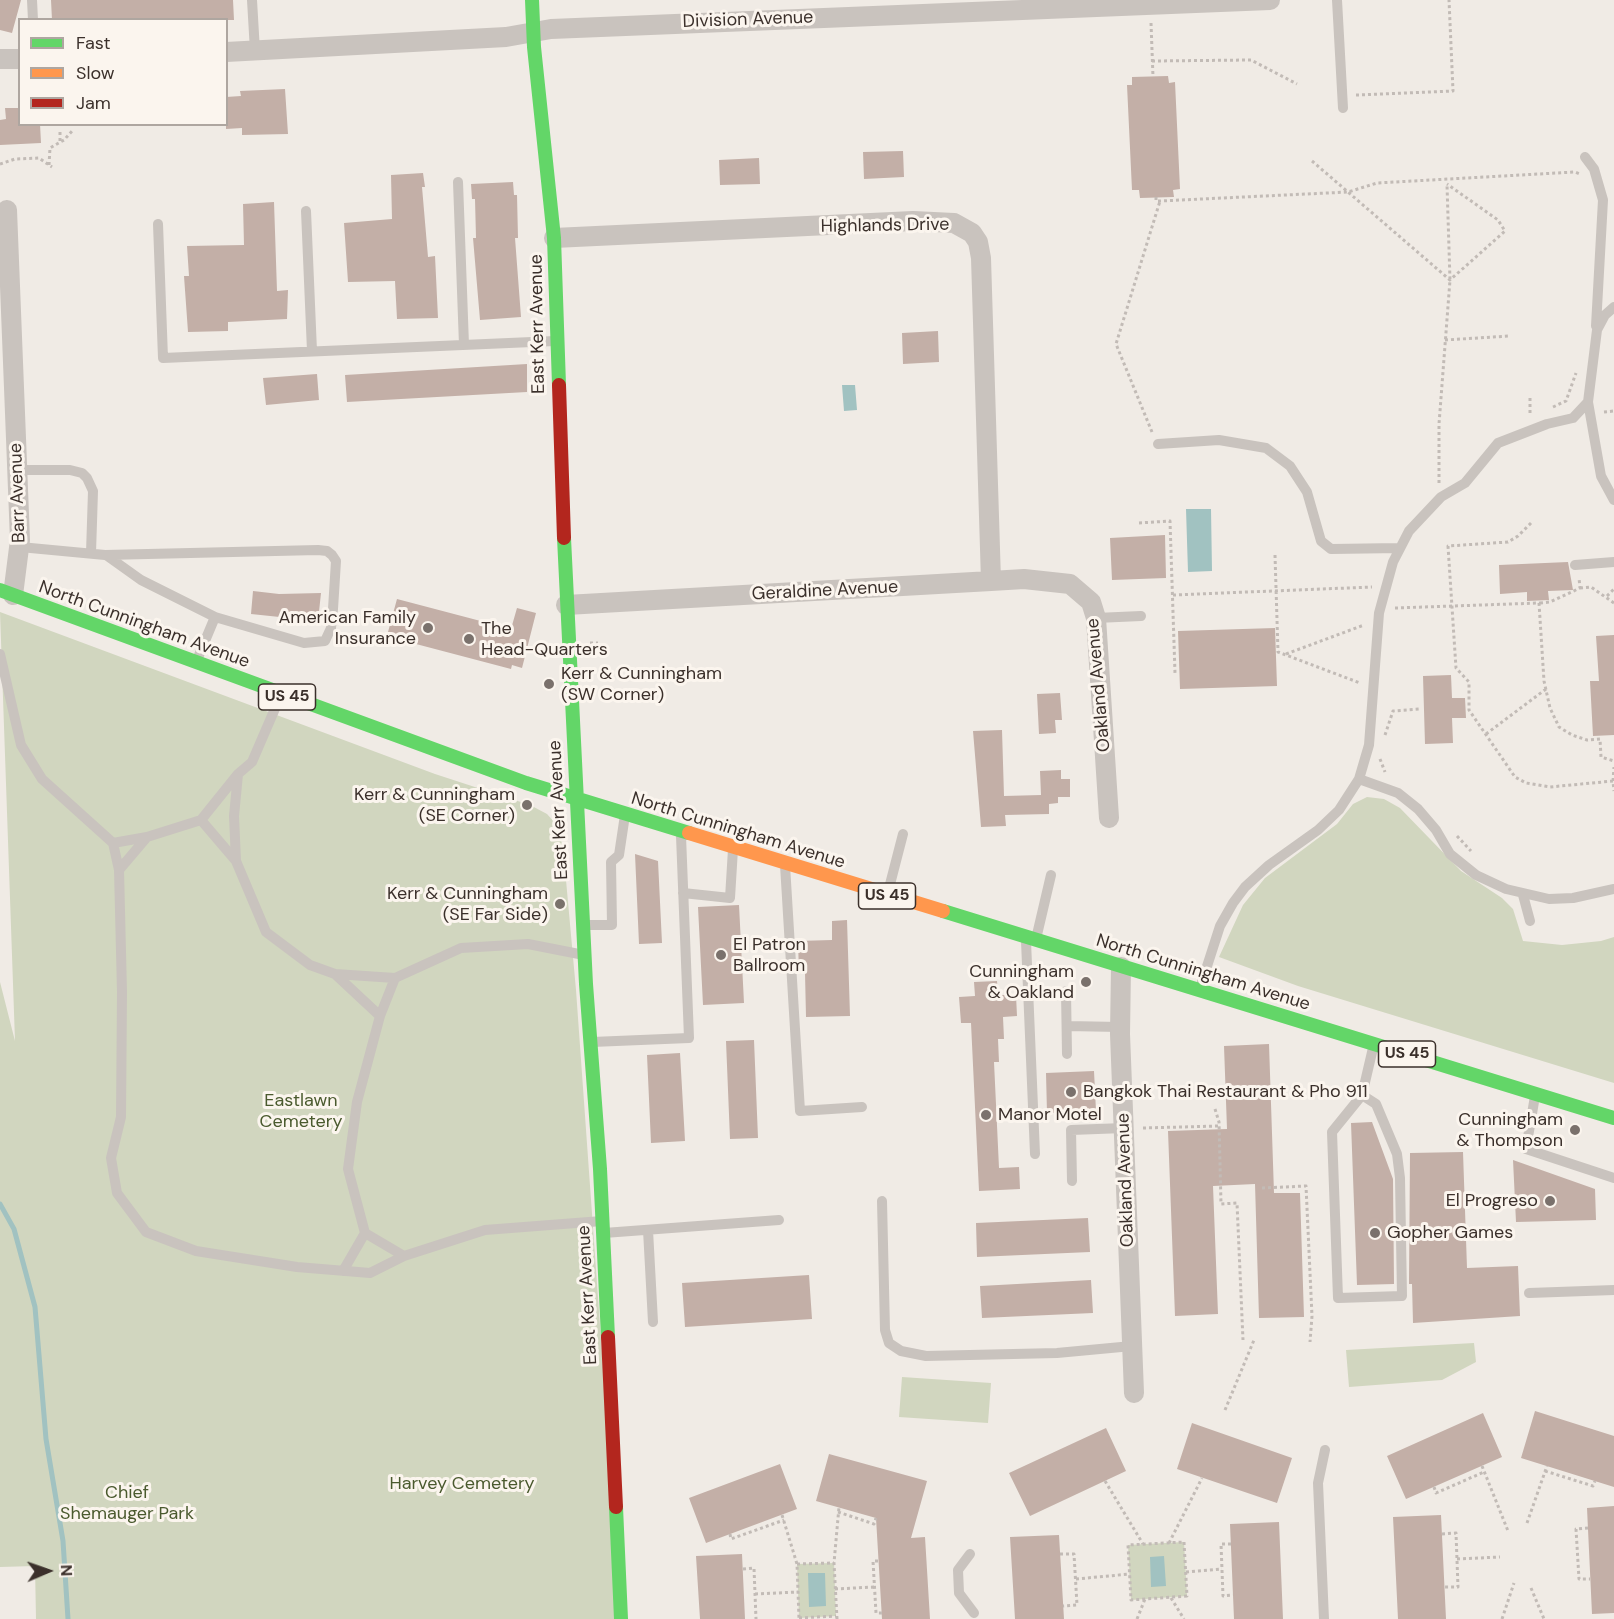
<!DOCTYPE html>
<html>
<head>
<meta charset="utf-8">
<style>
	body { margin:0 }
	#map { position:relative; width:1614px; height:1619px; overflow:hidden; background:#f0ebe5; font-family:"DM Sans",sans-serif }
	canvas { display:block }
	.legend { position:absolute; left:18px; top:18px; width:210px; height:108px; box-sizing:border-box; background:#fbf5ee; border:2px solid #aea6a0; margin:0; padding:8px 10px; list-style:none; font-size:18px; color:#3b302b }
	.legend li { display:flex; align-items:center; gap:12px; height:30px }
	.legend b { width:30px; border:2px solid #aea6a0 }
	.north { position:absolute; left:18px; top:1541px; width:60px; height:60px; -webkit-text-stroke:4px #fbf5ee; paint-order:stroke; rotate:88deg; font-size:16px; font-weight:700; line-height:24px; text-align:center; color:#3b302b }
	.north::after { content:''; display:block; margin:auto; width:21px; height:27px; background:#3b302b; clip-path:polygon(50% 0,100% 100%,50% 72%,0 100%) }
</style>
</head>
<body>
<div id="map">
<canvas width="1614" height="1619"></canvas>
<ul class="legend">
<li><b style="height:8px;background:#63d668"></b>Fast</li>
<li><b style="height:8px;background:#ff974d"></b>Slow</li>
<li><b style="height:8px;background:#b3261e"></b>Jam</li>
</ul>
<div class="north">N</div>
</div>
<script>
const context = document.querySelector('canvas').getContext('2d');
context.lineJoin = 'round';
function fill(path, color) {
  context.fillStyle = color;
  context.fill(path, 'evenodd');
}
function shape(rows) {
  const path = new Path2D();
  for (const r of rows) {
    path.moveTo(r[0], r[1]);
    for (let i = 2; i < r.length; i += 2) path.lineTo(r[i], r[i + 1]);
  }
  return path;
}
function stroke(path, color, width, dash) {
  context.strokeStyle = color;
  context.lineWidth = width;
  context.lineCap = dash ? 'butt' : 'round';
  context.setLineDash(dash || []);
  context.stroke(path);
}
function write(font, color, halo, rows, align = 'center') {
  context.font = font + ' "DM Sans",sans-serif';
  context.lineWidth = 6;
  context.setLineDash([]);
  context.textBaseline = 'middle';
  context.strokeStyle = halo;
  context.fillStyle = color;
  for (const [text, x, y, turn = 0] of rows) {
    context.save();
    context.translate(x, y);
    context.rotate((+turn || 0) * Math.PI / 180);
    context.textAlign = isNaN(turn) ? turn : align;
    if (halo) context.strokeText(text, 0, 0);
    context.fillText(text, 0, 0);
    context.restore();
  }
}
const green = shape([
	[0,612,435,774,530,805,547,814,556,824,563,847,576,990,621,1619,36,1619,35,1566,0,1567,0,982,15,1041],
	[1367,797,1384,799,1400,808,1461,871,1502,898,1513,909,1523,941,1562,945,1601,941,1614,937,1614,1083,1298,986,1219,957,1243,905,1265,878,1337,824,1353,804],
	[1474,1343,1476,1362,1442,1380,1349,1387,1346,1350],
	[902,1377,991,1383,988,1423,899,1417],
	[1184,1542,1187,1596,1131,1600,1128,1545],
	[834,1563,836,1616,799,1618,797,1564]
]);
const water = shape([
	[842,385,855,385,857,410,844,411],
	[1186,509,1211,509,1212,571,1188,572],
	[1164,1556,1166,1586,1151,1587,1150,1557],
	[808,1573,825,1573,826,1606,809,1607]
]);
const stream = shape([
	[0,1204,14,1229,35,1307,46,1439,63,1541,68,1619]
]);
const building = shape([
	[0,0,21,0,12,33,0,30],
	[51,0,233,0,234,20,52,20],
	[1168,76,1169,83,1175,82,1180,189,1173,190,1174,197,1140,198,1139,190,1132,190,1127,85,1132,85,1132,77],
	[285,89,288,134,242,135,242,128,226,129,226,97,241,96,240,91],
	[5,108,20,108,20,124,40,124,41,143,0,145,0,120,6,119],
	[903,151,904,177,864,179,863,152],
	[759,158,760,184,720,185,719,160],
	[423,173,425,187,422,187,428,257,435,256,438,318,397,319,395,281,348,282,344,223,392,219,391,175],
	[513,182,514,195,517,195,518,238,515,238,521,317,480,320,473,238,476,238,475,199,472,199,471,184],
	[274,202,277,291,288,290,287,319,228,322,228,331,188,332,184,276,189,276,187,246,244,245,243,204],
	[938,331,939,362,903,364,902,333],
	[527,364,527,392,347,402,345,375],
	[317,374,319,400,266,405,263,378],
	[1165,535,1166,578,1112,580,1110,538],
	[1568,562,1573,590,1548,591,1549,600,1527,601,1527,592,1500,594,1499,565],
	[253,591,279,594,321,593,318,621,251,614],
	[397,599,511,629,517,608,536,613,522,668,512,665,511,669,397,639,398,635,388,632],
	[1275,628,1277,686,1180,689,1178,631],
	[1614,635,1614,735,1593,736,1590,681,1599,681,1596,636],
	[1451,675,1452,698,1465,698,1466,718,1452,718,1453,743,1425,744,1423,676],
	[1060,693,1062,720,1055,720,1056,733,1039,734,1037,694],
	[1002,730,1004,796,1041,795,1040,771,1061,770,1061,779,1070,779,1070,797,1058,797,1058,803,1049,804,1049,814,1005,815,1006,826,981,827,973,731],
	[635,854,658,861,662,943,639,944],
	[739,905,744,1003,703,1005,698,907],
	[847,920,850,1016,806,1017,805,973,799,973,798,941,832,940,832,921],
	[997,981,998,995,1016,995,1017,1016,1003,1017,1004,1039,998,1039,999,1062,994,1062,999,1168,1019,1167,1020,1189,979,1191,971,1023,961,1023,959,997,975,996,974,982],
	[754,1040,758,1138,730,1139,726,1041],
	[1269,1044,1274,1193,1300,1193,1304,1317,1259,1318,1255,1184,1213,1186,1218,1314,1175,1316,1168,1131,1227,1129,1224,1046],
	[680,1053,685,1141,651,1143,647,1055],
	[1094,1071,1096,1111,1047,1113,1046,1073],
	[1372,1122,1393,1179,1394,1284,1357,1285,1351,1123],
	[1463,1152,1467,1268,1518,1266,1520,1316,1413,1323,1412,1284,1409,1284,1410,1153],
	[1513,1160,1595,1189,1596,1220,1516,1222],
	[1088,1218,1090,1252,977,1257,976,1223],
	[809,1275,812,1319,685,1327,682,1283],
	[1091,1280,1093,1313,982,1318,980,1286],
	[1535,1411,1614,1436,1614,1487,1521,1458],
	[1483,1413,1502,1457,1406,1499,1387,1456],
	[1192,1423,1292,1458,1277,1503,1177,1469],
	[1106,1428,1126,1471,1030,1516,1009,1473],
	[829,1454,927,1481,911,1538,925,1537,930,1619,882,1619,876,1518,816,1501],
	[780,1464,797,1509,706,1543,689,1498],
	[1614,1506,1614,1613,1592,1614,1587,1508],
	[1441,1515,1446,1619,1398,1619,1393,1517],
	[1279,1522,1283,1619,1234,1619,1230,1524],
	[1059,1535,1064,1619,1015,1619,1010,1537],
	[742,1554,745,1619,700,1619,696,1556]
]);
const path = shape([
	[1151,23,1153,77],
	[1152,61,1251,60,1297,84],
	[1356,95,1453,91,1449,0],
	[60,132,60,142],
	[1312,161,1450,280,1505,231,1498,220,1447,184],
	[0,164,15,159,39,158,52,167],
	[49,165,50,148,64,140,72,131],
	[1156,197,1156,201,1160,201,1348,192,1377,183,1575,172,1580,174],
	[1445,340,1509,336],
	[1530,398,1530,416],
	[1553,407,1566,401,1576,373],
	[1604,412,1614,411],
	[1152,432,1116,344,1160,201],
	[1439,483,1439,424,1450,280,1447,185],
	[1139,523,1170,521,1175,673],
	[1531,523,1518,536,1508,542,1448,546,1456,668,1469,682,1469,710,1515,777,1526,783,1550,787,1613,781,1614,791],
	[1275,555,1278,652,1360,683],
	[1580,588,1591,587,1614,603],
	[1173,595,1372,587],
	[1607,596,1614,589],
	[1540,603,1550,602,1580,588,1579,578],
	[1395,608,1539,603,1544,681,1550,708,1559,727,1572,735,1587,740,1600,739,1601,757,1614,761],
	[590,643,598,643],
	[1286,654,1364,625],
	[1486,734,1546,689],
	[1385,735,1393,711,1420,709],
	[1380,759,1385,772],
	[1613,781,1614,767],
	[1457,836,1471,851],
	[1215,1109,1219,1122,1221,1204,1237,1203,1243,1340],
	[1143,1128,1219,1126],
	[1262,1188,1306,1186,1312,1316,1310,1342],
	[1225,1410,1254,1340],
	[1482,1466,1508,1531],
	[1545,1471,1593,1486,1595,1481],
	[1105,1481,1143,1544],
	[1434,1487,1436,1493,1484,1472],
	[838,1512,874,1524,876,1518],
	[782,1515,797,1564,799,1619],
	[1527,1523,1547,1466],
	[1588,1528,1576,1529,1579,1579,1590,1579],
	[730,1534,731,1539,784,1520],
	[1442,1534,1456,1533,1458,1587,1444,1587],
	[1184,1542,1187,1596,1131,1600,1128,1545,1184,1542],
	[1169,1543,1202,1478],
	[1231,1544,1221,1544,1223,1596,1233,1595],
	[1060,1554,1074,1554,1077,1605,1063,1606],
	[1457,1559,1500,1557],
	[878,1561,873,1561,876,1613,882,1613],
	[797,1564,834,1563],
	[743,1569,754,1568,756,1619],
	[1186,1572,1222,1569],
	[1076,1579,1130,1574],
	[1531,1588,1544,1619],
	[835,1589,874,1587],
	[755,1594,798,1592],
	[1171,1598,1184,1619],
	[799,1618,836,1616],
	[837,1619,834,1563,839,1507],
	[1137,1619,1145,1599],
	[1502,1619,1514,1583]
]);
const lane = shape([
	[32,0,33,20],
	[252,0,255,51],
	[1337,0,1343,108],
	[1585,157,1594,169,1603,200,1596,326],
	[458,182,464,345],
	[306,211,312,351],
	[158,224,163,358,555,341],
	[1588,402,1601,476,1614,500],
	[1158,444,1219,440,1266,448,1290,466,1307,492,1321,541,1331,549,1400,548],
	[18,470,70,470,82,473,87,478,93,491,91,553],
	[20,547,105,555,318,550,327,551,332,555,336,561,333,609,331,628,325,641,304,643,215,617,197,660],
	[106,555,141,580,215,617],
	[1575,565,1614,562],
	[1096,618,1141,616],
	[0,654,21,745,42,779,113,843,119,870,122,992,121,1117,111,1158,117,1193,146,1232,196,1251,297,1267,370,1273,404,1256],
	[238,774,234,816,236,861,266,932,310,965,335,974,395,978],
	[1359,779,1398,793,1418,809,1436,830,1450,854,1476,875,1506,889,1549,899,1573,898,1614,889],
	[201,820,236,861],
	[113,843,147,837,201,820,238,774,252,762,280,697],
	[785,865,800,1111,862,1107],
	[119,870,147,837],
	[888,892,903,834],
	[683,893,730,898,733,849],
	[1523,895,1530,921],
	[583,925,612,925,611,862,619,855,625,815],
	[1036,939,1051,875],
	[1026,941,1035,1154],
	[584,955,528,944,461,948,395,978,380,1016,357,1102,348,1169,365,1233,404,1256,485,1230,602,1221],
	[335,974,380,1016],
	[1200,988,1220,926,1233,903,1245,887,1269,865,1318,830,1339,810,1359,779,1369,745,1379,613,1393,562,1409,531,1441,497,1465,483,1498,443,1547,424,1573,418,1588,402,1597,330,1605,315,1614,307],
	[1066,991,1067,1054],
	[1067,1026,1120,1027],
	[592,1042,689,1038,681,836],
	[1362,1095,1376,1104,1397,1154,1400,1178,1402,1296,1338,1298,1332,1132,1362,1095,1373,1048],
	[1535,1096,1526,1149,1614,1178],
	[1072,1181,1071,1130,1124,1128],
	[882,1201,885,1330,889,1343,901,1351,926,1356,1057,1353,1132,1346],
	[648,1230,653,1322],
	[604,1233,779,1220],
	[343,1271,365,1233],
	[1529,1293,1614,1290],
	[970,1554,958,1570,959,1593,974,1613],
	[1324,1619,1318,1483,1325,1450]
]);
const street = shape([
	[226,52,506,37,551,29,1270,0],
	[0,59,20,59],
	[7,210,20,540,13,595],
	[554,238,913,221,954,223,972,233,978,242,981,258,991,581],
	[566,605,991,581,1024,579,1070,584,1091,602,1096,618,1109,818],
	[1121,967,1120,1034,1134,1393]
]);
const fast = shape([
	[532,0,534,47,554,238,559,385],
	[564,538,586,984,600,1169,608,1337],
	[0,590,526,783,689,833],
	[943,911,1614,1118],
	[616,1507,621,1619]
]);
const slow = shape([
	[689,833,943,911]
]);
const jam = shape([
	[559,385,564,538],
	[608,1337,616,1507]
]);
const markers = [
	[428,628,6,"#7a716c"],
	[469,639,6,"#7a716c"],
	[549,684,6,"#7a716c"],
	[527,805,6,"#7a716c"],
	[560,904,6,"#7a716c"],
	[721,955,6,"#7a716c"],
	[1086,982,6,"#7a716c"],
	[1071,1092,6,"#7a716c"],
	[986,1115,6,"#7a716c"],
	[1575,1130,6,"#7a716c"],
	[1550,1201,6,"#7a716c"],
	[1375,1233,6,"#7a716c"]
];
const shields = [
	[287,697,57],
	[887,896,57],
	[1407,1054,57]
];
const shieldNames = [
	["US 45",287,697],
	["US 45",887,896],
	["US 45",1407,1054]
];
const streetNames = [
	["Division Avenue",748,20,-2],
	["Highlands Drive",885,226,-1],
	["East Kerr Avenue",538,324,-91],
	["Barr Avenue",18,493,-92],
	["Geraldine Avenue",825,591,-3],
	["North Cunningham Avenue",144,625,20],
	["Oakland Avenue",1099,685,-95],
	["East Kerr Avenue",559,810,-93],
	["North Cunningham Avenue",738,831,17],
	["North Cunningham Avenue",1203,973,17],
	["Oakland Avenue",1126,1180,-92],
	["East Kerr Avenue",588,1295,-93]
];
const poiNames = [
	["American Family",416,618],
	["Insurance",416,639],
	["The",481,629,"left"],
	["Head-Quarters",481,650,"left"],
	["Kerr & Cunningham",561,674,"left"],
	["(SW Corner)",561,695,"left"],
	["Kerr & Cunningham",515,795],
	["(SE Corner)",515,816],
	["Kerr & Cunningham",548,894],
	["(SE Far Side)",548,915],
	["El Patron",733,945,"left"],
	["Ballroom",733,966,"left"],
	["Cunningham",1074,972],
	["& Oakland",1074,993],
	["Bangkok Thai Restaurant & Pho 911",1083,1092,"left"],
	["Manor Motel",998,1115,"left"],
	["Cunningham",1563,1120],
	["& Thompson",1563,1141],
	["El Progreso",1538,1201],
	["Gopher Games",1387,1233,"left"]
];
const parkNames = [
	["Eastlawn",301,1101],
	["Cemetery",301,1122],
	["Harvey Cemetery",462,1484],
	["Chief",127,1493],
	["Shemauger Park",127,1514]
];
fill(green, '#d1d6bf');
fill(water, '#a1c2c1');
stroke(stream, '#a1c2c1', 5);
fill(building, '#c3afa7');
stroke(path, '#c2bbb6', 3, [3, 3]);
stroke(lane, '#c9c3be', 10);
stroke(street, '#c9c3be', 20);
stroke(fast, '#63d668', 14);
stroke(slow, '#ff974d', 14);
stroke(jam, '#b3261e', 14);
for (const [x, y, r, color] of markers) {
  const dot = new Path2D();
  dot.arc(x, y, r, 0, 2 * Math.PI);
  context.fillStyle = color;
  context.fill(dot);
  stroke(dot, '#fbf5ee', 2);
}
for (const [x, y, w] of shields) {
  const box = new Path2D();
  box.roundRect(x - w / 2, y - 13, w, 26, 4.5);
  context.fillStyle = '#fbf5ee';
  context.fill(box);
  stroke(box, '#3b302b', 1.5);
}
write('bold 16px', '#3b302b', null, shieldNames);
write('18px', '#3b302b', '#fbf5ee', streetNames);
write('18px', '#3b302b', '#fbf5ee', poiNames, 'right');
write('18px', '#4a5a2e', '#fbf5ee', parkNames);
</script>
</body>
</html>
